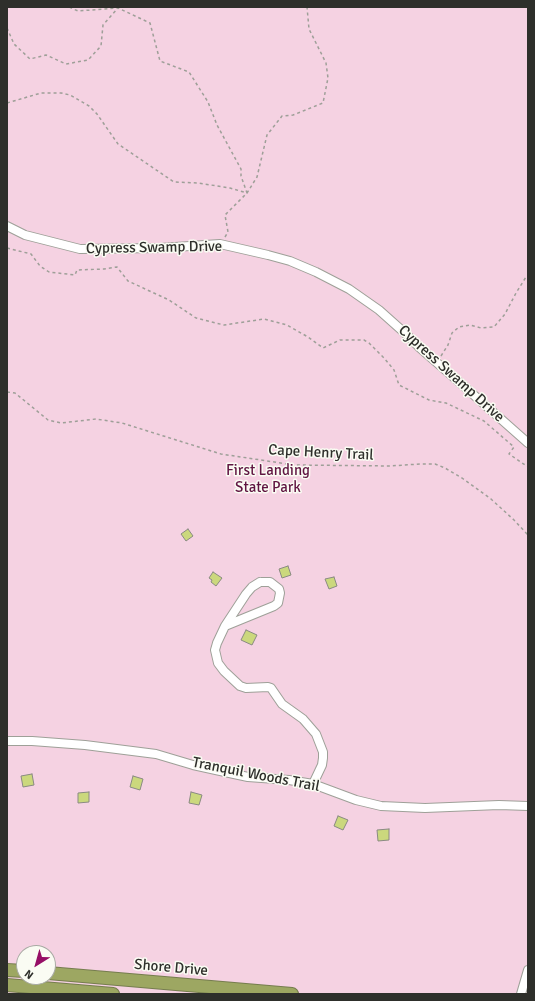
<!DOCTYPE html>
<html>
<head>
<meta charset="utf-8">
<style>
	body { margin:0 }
	#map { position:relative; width:535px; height:1001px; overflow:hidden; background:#edeee5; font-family:Signika,sans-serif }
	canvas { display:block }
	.frame { position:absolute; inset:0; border:8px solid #2e2f2b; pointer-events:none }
	.north { position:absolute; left:16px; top:945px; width:40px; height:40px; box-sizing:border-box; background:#fafcf3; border:1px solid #a8aaa3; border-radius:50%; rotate:217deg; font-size:11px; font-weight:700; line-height:16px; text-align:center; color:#2e2f2b }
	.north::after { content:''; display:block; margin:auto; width:14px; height:18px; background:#960f66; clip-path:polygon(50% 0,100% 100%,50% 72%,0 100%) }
</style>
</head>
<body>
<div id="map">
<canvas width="535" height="1001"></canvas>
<div class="frame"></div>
<div class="north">N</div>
</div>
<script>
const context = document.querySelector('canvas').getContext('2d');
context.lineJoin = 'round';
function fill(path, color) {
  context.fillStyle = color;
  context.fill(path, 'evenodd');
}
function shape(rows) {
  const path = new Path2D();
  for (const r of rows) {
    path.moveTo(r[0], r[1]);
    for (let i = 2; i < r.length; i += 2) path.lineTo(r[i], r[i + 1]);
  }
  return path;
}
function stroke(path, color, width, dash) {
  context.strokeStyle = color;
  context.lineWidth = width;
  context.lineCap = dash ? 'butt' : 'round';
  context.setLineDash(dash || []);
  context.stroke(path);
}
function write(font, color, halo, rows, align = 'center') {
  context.font = font + ' Signika,sans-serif';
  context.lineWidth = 3;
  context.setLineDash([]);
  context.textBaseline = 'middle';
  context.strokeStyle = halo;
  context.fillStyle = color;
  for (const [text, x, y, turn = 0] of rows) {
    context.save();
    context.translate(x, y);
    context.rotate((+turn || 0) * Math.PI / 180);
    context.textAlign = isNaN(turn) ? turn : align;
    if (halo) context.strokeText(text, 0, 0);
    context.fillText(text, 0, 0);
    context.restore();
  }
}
const green = shape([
	[7,7,528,7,528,994,7,994],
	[24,953,48,953,48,977,24,977]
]);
const building = shape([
	[188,529,193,536,186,541,181,534,188,529],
	[288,566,291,575,282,578,279,569,288,566],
	[213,572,222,578,216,586,211,582,212,580,209,578,213,572],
	[334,577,337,586,329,589,325,579,334,577],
	[246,630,257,635,252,645,241,640,246,630],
	[32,774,34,785,23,787,21,776,32,774],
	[133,776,143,779,140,790,130,787,133,776],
	[89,792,89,802,78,803,78,793,89,792],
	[191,792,202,795,199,805,189,803,191,792],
	[338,816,348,820,343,830,334,826,338,816],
	[389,829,389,840,378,841,377,830,389,829]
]);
const path = shape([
	[7,28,14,44,30,59,46,55,66,64,88,60,101,46,103,25,118,8],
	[7,103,41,93,61,93,70,95,89,106,97,114,118,144,174,182,198,183,230,188,247,193,241,176,241,169,217,125,208,102,189,72,160,61,150,23,118,8,78,11,69,7],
	[225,237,228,232,225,215,247,193,257,177,267,135,282,116,293,115,323,103,328,78,326,63,309,29,307,7],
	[7,248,31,254,40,266,49,272,75,275,77,270,104,269,117,267,128,281,169,300,196,318,224,325,264,319,287,325,308,337,323,348,340,340,364,340,369,343,384,358,394,370,399,385,429,400,446,403,484,421,514,447,509,454,528,467],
	[441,356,448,345,452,333,459,327,470,325,481,328,494,327,505,314,516,293,526,277,528,277],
	[7,392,15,393,48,420,61,423,96,419,122,423,221,454,294,465,390,466,420,464,435,464,445,468,462,478,491,499,514,520,528,535]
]);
const minor = shape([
	[7,226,25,235,80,249,160,248,220,244,268,255,290,261,316,272,349,289,379,310,407,335,420,348,458,381,528,443],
	[260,582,270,582,279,589,280,593,278,603,274,606,225,626,246,594,252,587,260,582],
	[225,626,217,643,215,650,218,663,224,671,240,686,246,688,268,687,271,688,282,704,303,719,316,734,323,752,323,758,322,765,313,784],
	[7,741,32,741,85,745,156,754,193,765,234,774,248,777,289,780,313,784,356,800,381,806,425,808,499,805,528,806],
	[521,994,528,970]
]);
const highway = shape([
	[7,970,24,971],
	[48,973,292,994],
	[7,985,113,994]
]);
const streetNames = [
	["Cypress Swamp Drive",154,248,-1],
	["Cypress Swamp Drive",451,374,42],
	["Cape Henry Trail",321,453,3],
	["Tranquil Woods Trail",256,775,11],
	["Shore Drive",171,968,5]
];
const parkNames = [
	["First Landing",268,471],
	["State Park",268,488]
];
fill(green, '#f5d2e2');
fill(building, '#cbd87d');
stroke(building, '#8a8b83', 1);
stroke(minor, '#9ea098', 10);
stroke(highway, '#767d4f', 14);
stroke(path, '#9e9f98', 1.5, [3, 3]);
stroke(minor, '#fff', 8);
stroke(highway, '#9da762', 12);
write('15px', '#2e2f2b', '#fafcf3', streetNames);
write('15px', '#601542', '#fafcf3', parkNames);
</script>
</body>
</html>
